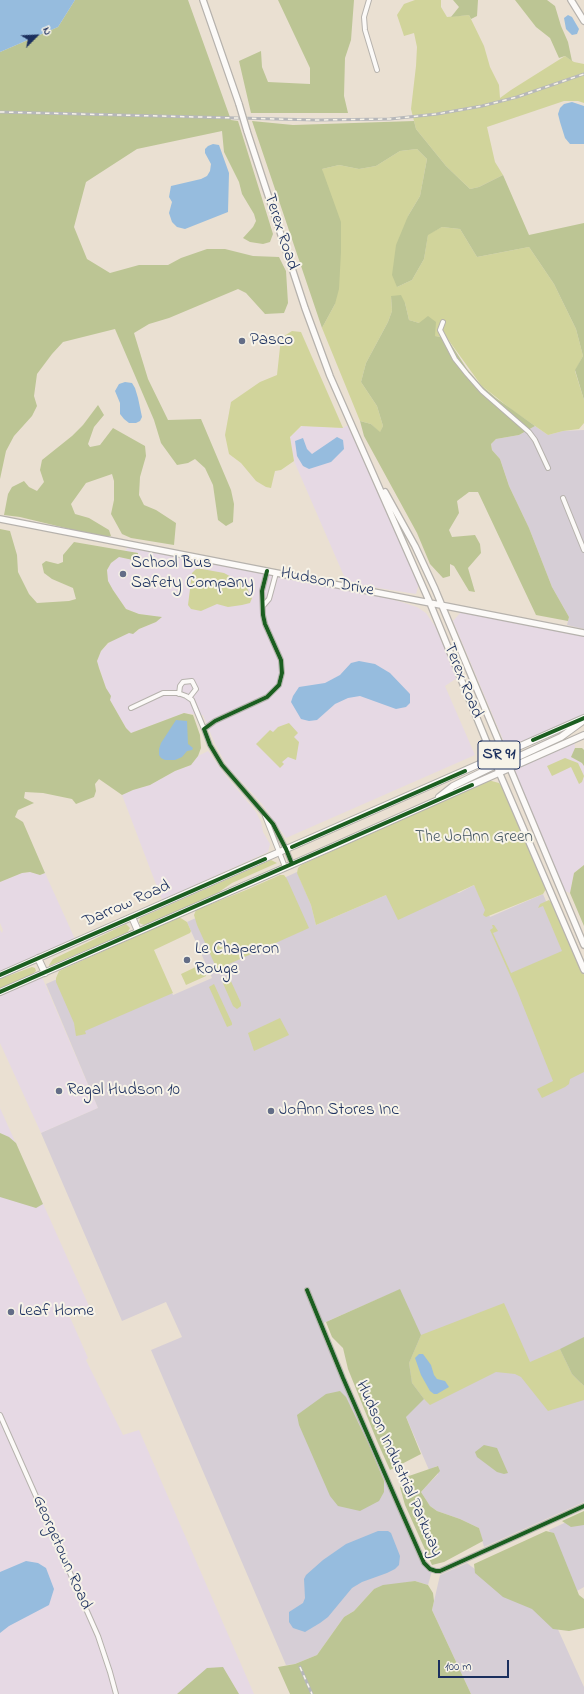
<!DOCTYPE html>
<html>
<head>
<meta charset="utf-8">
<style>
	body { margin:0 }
	#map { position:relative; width:584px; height:1694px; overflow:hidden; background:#eae0d2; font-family:"Indie Flower",sans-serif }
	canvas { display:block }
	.north { position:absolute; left:16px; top:16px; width:40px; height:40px; -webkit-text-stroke:3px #f7f3e8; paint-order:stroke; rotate:66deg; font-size:11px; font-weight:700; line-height:16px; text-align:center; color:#1b2f5e }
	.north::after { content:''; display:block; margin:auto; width:14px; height:18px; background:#1b2f5e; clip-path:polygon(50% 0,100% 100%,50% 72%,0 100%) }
	.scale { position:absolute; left:438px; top:1660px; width:71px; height:18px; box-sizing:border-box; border:2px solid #1b2f5e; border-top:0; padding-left:5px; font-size:12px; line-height:14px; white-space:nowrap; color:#1b2f5e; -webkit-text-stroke:3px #f7f3e8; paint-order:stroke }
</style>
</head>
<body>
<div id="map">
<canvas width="584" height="1694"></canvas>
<div class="north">N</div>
<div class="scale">100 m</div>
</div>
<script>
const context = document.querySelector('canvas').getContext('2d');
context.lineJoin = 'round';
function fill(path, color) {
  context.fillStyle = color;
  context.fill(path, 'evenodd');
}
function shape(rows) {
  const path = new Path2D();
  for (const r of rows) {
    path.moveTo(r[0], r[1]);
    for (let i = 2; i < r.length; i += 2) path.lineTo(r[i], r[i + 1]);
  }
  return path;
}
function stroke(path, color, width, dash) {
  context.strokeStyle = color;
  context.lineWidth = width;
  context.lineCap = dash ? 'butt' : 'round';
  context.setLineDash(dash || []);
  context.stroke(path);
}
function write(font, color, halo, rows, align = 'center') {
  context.font = font + ' "Indie Flower",sans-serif';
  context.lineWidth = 4;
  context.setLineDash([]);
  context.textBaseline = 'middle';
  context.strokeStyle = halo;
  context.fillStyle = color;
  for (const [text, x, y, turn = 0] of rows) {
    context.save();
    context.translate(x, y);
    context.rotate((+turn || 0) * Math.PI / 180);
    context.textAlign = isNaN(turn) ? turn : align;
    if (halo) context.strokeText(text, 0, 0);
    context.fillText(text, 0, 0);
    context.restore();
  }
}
const built = shape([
	[348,425,419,583,416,594,347,583,294,461,290,437,302,426,343,428],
	[129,546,382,596,417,607,426,613,436,628,457,678,445,686,475,755,286,838,262,804,227,766,215,744,203,715,184,713,131,733,126,728,110,700,97,661,101,651,113,639,129,633,137,632,139,629,156,622,161,617,139,614,126,609,113,590,108,581,107,570,111,563,119,557,133,560,138,553,125,551],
	[462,611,584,635,584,715,512,747,504,742,453,621],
	[574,739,575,748,572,757,582,763,584,766,584,865,574,873,570,893,560,889,509,768],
	[208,751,226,776,256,812,261,822,263,832,270,844,268,852,162,900,122,795,133,790,150,785,175,771,191,765,198,756],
	[30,872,40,875,45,873,75,939,0,972,0,930,2,933,3,930,0,923,0,882,22,873],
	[42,977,98,1108,41,1133,0,1043,0,996],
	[0,1108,89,1306,69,1315,88,1358,86,1360,123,1435,139,1430,254,1694,0,1694]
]);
const industrial = shape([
	[535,426,548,435,563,431,584,430,584,629,567,625,569,617,552,587,529,528,509,486,500,459,492,450,491,444,496,439,519,435],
	[297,872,311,905,316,925,386,895,459,893,474,885,490,917,543,894,584,991,584,1339,581,1384,584,1386,584,1502,484,1547,479,1528,460,1519,437,1511,430,1506,421,1492,438,1474,437,1466,429,1470,406,1417,399,1290,321,1324,424,1563,432,1571,428,1585,415,1581,374,1589,354,1611,344,1617,317,1655,295,1664,286,1665,151,1350,182,1337,166,1302,122,1321,41,1133,98,1108,46,984,148,939,173,995,212,978,187,922],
	[584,1514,584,1587,577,1591,549,1530],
	[467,1563,506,1593,522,1594,556,1625,584,1687,584,1694,471,1694,432,1610,440,1575]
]);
const green = shape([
	[415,0,441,0,441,7,447,17,469,15,484,46,490,67,499,85,500,98,511,90,565,56,574,62,584,64,584,103,578,101,564,101,487,127,495,162,503,175,479,187,470,189,446,166,416,129,411,109,416,66,417,47,414,33,404,36,397,15,404,4],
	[417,149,427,159,420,196,408,216,397,287,412,280,424,259,428,234,442,227,460,229,477,257,529,247,554,284,576,329,583,356,575,371,584,400,584,423,579,429,563,431,548,435,512,410,481,385,447,338,435,336,419,323,409,320,405,303,391,296,392,311,388,322,366,363,361,382,377,406,383,426,380,433,371,424,360,421,322,328,335,304,322,169,339,165,359,169,376,166,400,151],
	[292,331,301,332,343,428,301,426,290,437,294,461,281,470,275,471,271,488,266,487,256,481,241,463,229,454,225,435,231,402,260,382,277,375,281,338],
	[196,569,202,569,224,573,243,583,246,586,252,598,250,603,242,605,228,607,217,604,201,611,191,609,188,605,192,573],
	[289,723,298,733,294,737,299,742,296,760,288,757,282,762,284,764,280,768,256,744,270,730,273,732,278,727],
	[565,758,578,763,584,776,582,782,579,784,571,767,552,776,547,766],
	[488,780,499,783,504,790,545,884,546,889,543,894,486,917,483,915,485,910,474,885,398,920,386,895,316,925,311,905,297,873,298,868,301,865],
	[271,860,277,863,232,883,216,894,147,924,144,925,139,923,140,918],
	[280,875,284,875,287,879,309,928,229,964,231,968,221,970,216,967,197,925,194,915,196,910,246,890],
	[549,900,553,904,584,975,584,1072,570,1079,569,1084,565,1087,542,1098,537,1089,553,1081,518,993,490,930,493,928,492,925,494,925,498,931,493,933,511,973,562,951,543,906,538,908,540,904],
	[179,917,187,922,191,931,190,933,154,950,173,993,85,1031,86,1034,76,1036,74,1023,56,982,56,978,59,971],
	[126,924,130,928,127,933,49,966,49,965,53,959],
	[200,965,206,976,186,985,181,974],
	[32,967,35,968,36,971,30,976,0,989,0,979],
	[229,977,241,1003,241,1006,237,1009,233,1006,222,981],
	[214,984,232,1023,232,1025,227,1027,209,987],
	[280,1018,289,1035,254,1051,248,1033],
	[504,1303,530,1362,560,1349,572,1374,584,1386,584,1400,548,1411,521,1377,515,1374,496,1372,430,1405,424,1399,412,1383,409,1363,421,1335]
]);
const forest = shape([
	[75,0,188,0,231,120,238,121,273,234,270,242,263,244,250,242,243,238,253,227,256,221,254,214,242,194,239,182,224,152,222,131,137,149,86,182,74,227,87,259,110,273,139,265,168,265,181,258,207,249,225,249,253,256,279,257,286,271,288,303,284,313,265,314,246,293,238,289,169,318,149,324,134,333,148,379,168,420,201,419,231,490,234,504,233,522,226,526,218,520,213,485,205,468,195,459,188,463,177,465,161,443,154,420,115,329,63,342,52,354,37,374,34,396,37,406,32,416,14,436,6,451,0,479,0,52,58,27],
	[278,0,354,0,351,40,345,58,344,96,348,113,251,113,239,61,261,51,262,67,268,82,310,84,310,68],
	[453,0,478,0,477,16,471,19,469,15,451,17,459,7],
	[515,0,547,0,555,6,561,26,568,42,572,61,565,56,559,58,550,38,536,27],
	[252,121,293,125,414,121,416,129,446,166,470,189,479,187,503,175,529,235,584,223,584,400,575,370,583,356,576,329,554,284,529,247,477,257,460,229,442,227,428,235,424,259,412,280,397,287,392,275,396,245,408,216,420,196,427,159,417,149,400,151,376,166,359,169,339,165,322,169,341,222,341,252,339,289,335,304,322,328],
	[401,295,405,303,409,320,419,323,428,316,436,322,435,336,447,338,467,369,481,385,496,398,535,426,519,435,496,439,491,444,492,450,500,459,509,486,529,528,552,587,569,617,568,621,536,615,478,492,469,492,457,501,459,513,449,530,452,537,475,535,480,544,481,553,468,568,475,592,469,591,454,566,450,564,450,576,443,578,430,564,417,533,364,436,360,421,371,424,380,432,383,426,377,406,361,382,366,363,388,322,392,311,391,296],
	[98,405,104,415,94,427,88,444,90,447,100,445,113,428,145,446,146,456,140,477,139,495,144,505,156,510,176,523,174,545,131,538,122,534,111,514,114,500,114,481,112,474,86,483,71,504,75,514,89,518,109,530,111,536,106,537,86,533,20,517,4,515,8,494,12,487,24,481,29,487,37,491,44,482,40,470,42,460,72,436,83,425],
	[0,529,10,531,17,555,18,572,29,594,37,603,69,601,76,599,73,588,52,579,44,573,42,564,46,561,58,564,63,562,63,555,74,542,138,553,138,556,133,560,119,557,111,563,107,570,108,581,113,590,126,609,139,614,162,617,156,622,139,629,133,634,129,633,108,643,101,651,97,661,99,668,106,688,111,696,110,700,126,728,131,733,184,713,193,715,200,735,201,748,198,756,191,765,175,771,150,785,133,790,122,795,99,779,95,784,96,791,94,797,76,804,72,799,43,793,25,792,24,798,34,803,18,810,15,817,23,822,45,873,40,875,30,872,22,873,0,882],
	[575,748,582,748,584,750,584,766,582,763,571,757],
	[584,865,584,926,570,893,574,873],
	[0,1133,9,1137,16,1143,43,1204,36,1208,0,1197],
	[400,1289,421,1335,409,1363,412,1383,424,1399,406,1417,421,1454,390,1470,377,1441,348,1369,343,1348,332,1337,326,1322],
	[584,1337,584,1386,572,1374,560,1349],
	[340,1391,346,1397,369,1445,384,1481,384,1492,379,1501,360,1511,338,1506,330,1496,299,1425,297,1415,326,1394],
	[484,1445,497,1448,508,1473,504,1474,497,1472,477,1457,475,1452],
	[438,1466,440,1471,421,1492,430,1506,437,1511,460,1519,479,1528,483,1541,444,1562,432,1565,405,1505,400,1487,406,1477],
	[584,1511,584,1525,571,1527,562,1521],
	[546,1531,554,1533,579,1595,584,1599,584,1628,569,1631,553,1629,532,1609,503,1597,475,1573,474,1564],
	[415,1581,428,1585,433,1593,434,1601,432,1610,471,1694,290,1694,278,1667,295,1664,317,1655,344,1617,354,1611,374,1589,383,1585],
	[223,1667,239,1694,177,1694,207,1668]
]);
const water = shape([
	[0,0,75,0,58,27,0,52],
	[568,15,572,17,579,29,577,34,572,35,566,29,564,18],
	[572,102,584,106,584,144,570,144,565,138,560,122,558,114,560,108,564,104],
	[213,144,219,145,229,173,228,212,185,229,177,227,172,222,169,213,172,202,169,197,171,186,201,179,207,176,210,171,211,164,205,153,205,149,208,146],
	[125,382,132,383,135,388,138,398,142,417,140,421,136,423,129,423,124,419,120,414,120,403,115,391,119,384],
	[337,437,343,440,344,449,331,462,309,469,303,466,297,456,295,441,303,438,307,449,312,454],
	[359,661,375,664,390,673,410,694,410,703,406,707,396,709,360,696,348,698,335,704,317,720,309,721,301,719,291,702,293,696,299,687,325,683,340,675,351,663],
	[176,720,187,721,188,744,193,748,192,750,187,751,182,757,175,760,165,760,161,758,159,755,159,749,161,743],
	[419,1354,423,1354,431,1365,434,1375,437,1379,445,1381,449,1387,437,1394,434,1394,430,1391,421,1375,415,1358],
	[378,1531,388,1531,391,1533,400,1556,399,1565,395,1569,387,1573,362,1582,352,1588,328,1617,320,1623,305,1632,293,1628,289,1622,289,1612,303,1603,305,1598,304,1579,306,1575,323,1560,346,1544],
	[26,1561,38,1563,46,1568,54,1589,49,1605,9,1626,0,1633,0,1572]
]);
const street = shape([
	[369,0,364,17,365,30,377,70],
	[443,322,440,330,455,359,467,374,482,391,529,432,535,440,548,468],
	[563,498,584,550],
	[267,571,262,591,263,615,265,624,281,660,282,673,279,685,267,697,215,721,204,729,210,745,222,765,273,824,286,849,292,864],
	[263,606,269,599,276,573],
	[179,694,180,686,183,682,192,681,196,689,189,698],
	[131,708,163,693,178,693,186,696,192,700,204,729],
	[265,816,285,867],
	[307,1290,343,1378,401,1511,424,1563,430,1569,436,1571,440,1571,584,1506],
	[0,1415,98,1636,110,1672,116,1694]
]);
const secondary = shape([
	[203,0,239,104],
	[571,0,584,21],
	[247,131,305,308,330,376,430,603,496,765,584,970],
	[385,492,415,546,435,589,584,945],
	[0,519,584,633]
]);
const primary = shape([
	[499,773,507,762,561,737,583,721],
	[439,797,453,786,496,765,501,759,503,753],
	[132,917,138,931],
	[38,958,45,973],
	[0,975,584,718],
	[0,992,332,847,584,735]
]);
const rail = shape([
	[0,112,317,120,390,119,437,114,482,106,517,97,584,74],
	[300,1667,312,1694]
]);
const secondaryBridge = shape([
	[239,104,247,131]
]);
const cycleway = shape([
	[267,571,262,591,263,615,265,624,281,660,282,673,279,685,267,697,215,721,204,729,210,745,222,765,273,824,286,849,292,864],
	[533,740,584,718],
	[292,847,465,771],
	[0,975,265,859],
	[0,992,472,785],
	[307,1290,343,1378,401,1511,424,1563,430,1569,436,1571,440,1571,584,1506]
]);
const markers = [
	[242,341,4,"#636d87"],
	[123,574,4,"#636d87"],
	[187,960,4,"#636d87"],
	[59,1091,4,"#636d87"],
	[271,1111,4,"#636d87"],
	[11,1312,4,"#636d87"]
];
const shields = [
	[499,755,42]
];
const shieldNames = [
	["SR 91",499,755]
];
const streetNames = [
	["Terex Road",280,232,72],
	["Hudson Drive",327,583,11],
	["Terex Road",462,681,68],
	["Darrow Road",127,905,-24],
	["Hudson Industrial Parkway",398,1469,66],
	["Georgetown Road",61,1553,66]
];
const poiNames = [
	["Pasco",250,341],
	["School Bus",131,564],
	["Safety Company",131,584],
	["Le Chaperon",195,950],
	["Rouge",195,970],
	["Regal Hudson 10",67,1091],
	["JoAnn Stores Inc",279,1111],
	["Leaf Home",19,1312]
];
const parkNames = [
	["The JoAnn Green",474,838]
];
fill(built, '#e6d9e4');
fill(industrial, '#d6ced6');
fill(green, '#d1d49b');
fill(forest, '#bcc594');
fill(water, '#96bcde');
stroke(street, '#b6b2ad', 6);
stroke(secondary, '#b6b2ad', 8);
stroke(primary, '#b6b2ad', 8);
stroke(street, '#fcfaf8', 4);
stroke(secondary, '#fcfaf8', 5.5);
stroke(primary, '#fcfaf8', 6);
stroke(rail, '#b6b7ba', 3);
stroke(rail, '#f7f3e8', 1.5, [4.5]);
stroke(secondaryBridge, '#b6b2ad', 8, []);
stroke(secondaryBridge, '#fcfaf8', 5.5);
stroke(cycleway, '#1b5e20', 4);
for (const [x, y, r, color] of markers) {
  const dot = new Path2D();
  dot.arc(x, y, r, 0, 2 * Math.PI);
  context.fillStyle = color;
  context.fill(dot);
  stroke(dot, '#f7f3e8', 1.5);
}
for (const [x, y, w] of shields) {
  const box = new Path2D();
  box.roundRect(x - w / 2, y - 14, w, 28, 3);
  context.fillStyle = '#f7f3e8';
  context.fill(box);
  stroke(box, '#1b2f5e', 1);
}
write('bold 16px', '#1b2f5e', null, shieldNames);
write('17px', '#1b2f5e', '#f7f3e8', streetNames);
write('17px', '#1b2f5e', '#f7f3e8', poiNames, 'left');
write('17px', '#445662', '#f7f3e8', parkNames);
</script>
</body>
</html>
